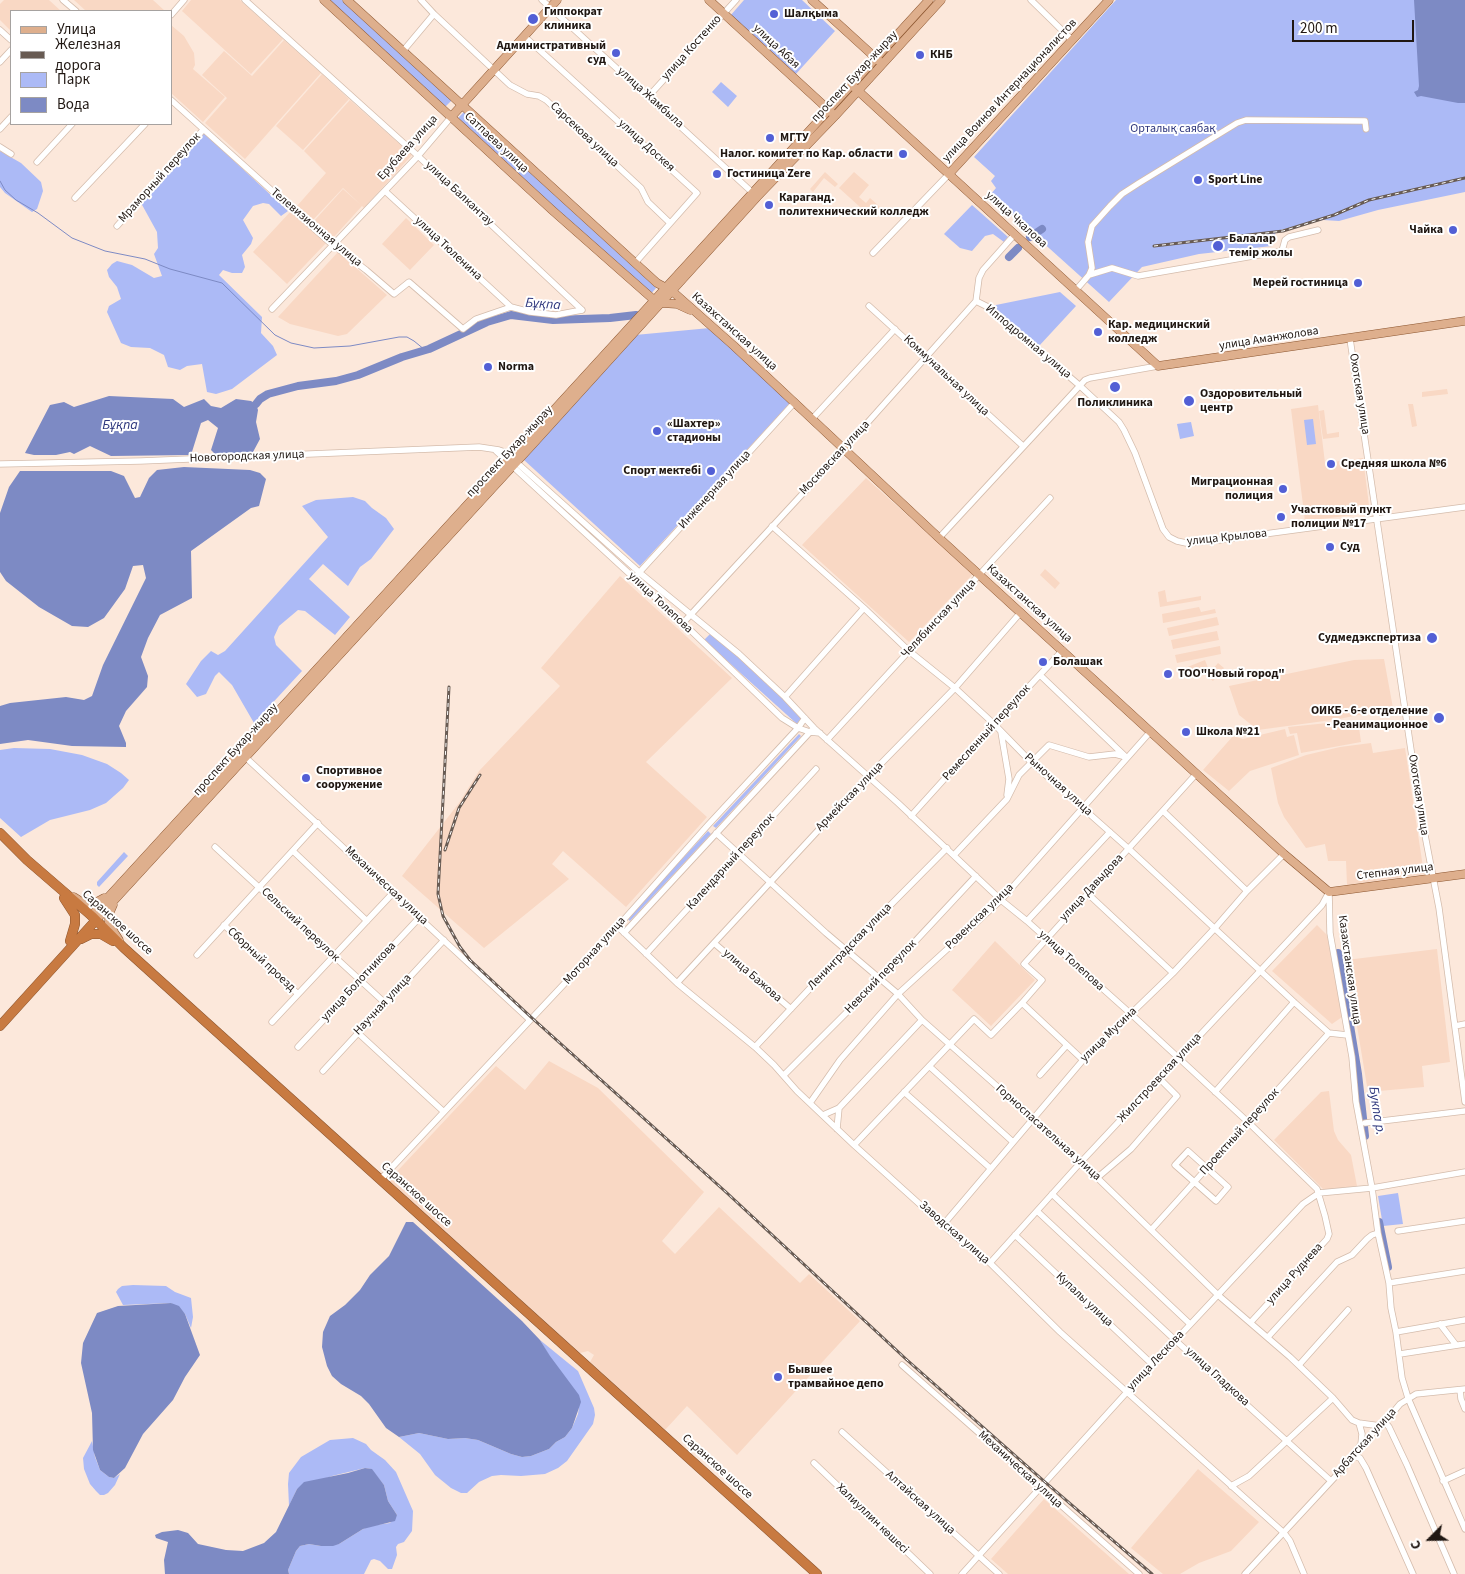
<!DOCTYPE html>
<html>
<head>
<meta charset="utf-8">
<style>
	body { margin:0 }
	#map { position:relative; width:1465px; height:1574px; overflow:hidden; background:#fce8db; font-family:"Source Sans 3",sans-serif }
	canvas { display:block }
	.legend { position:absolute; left:10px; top:10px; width:162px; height:115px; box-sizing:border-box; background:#fff; border:1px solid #a6a2a0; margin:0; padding:6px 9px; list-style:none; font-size:15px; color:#201712 }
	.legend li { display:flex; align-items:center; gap:10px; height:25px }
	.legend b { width:25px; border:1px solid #a6a2a0 }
	.north { position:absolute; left:1405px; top:1514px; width:50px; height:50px; -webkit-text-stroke:4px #fff; paint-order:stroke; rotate:247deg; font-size:14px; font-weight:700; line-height:20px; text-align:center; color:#201712 }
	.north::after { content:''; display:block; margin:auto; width:18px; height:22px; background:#201712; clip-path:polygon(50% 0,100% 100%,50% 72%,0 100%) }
	.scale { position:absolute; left:1292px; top:20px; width:122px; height:22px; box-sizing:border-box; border:2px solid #201712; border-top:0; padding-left:6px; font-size:15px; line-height:18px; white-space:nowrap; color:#201712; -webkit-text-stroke:4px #fff; paint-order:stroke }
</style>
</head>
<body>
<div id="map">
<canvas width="1465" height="1574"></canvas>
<ul class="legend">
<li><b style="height:6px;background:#deaf8d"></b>Улица</li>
<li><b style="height:6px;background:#685b53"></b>Железная дорога</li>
<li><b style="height:14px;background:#acbaf6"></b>Парк</li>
<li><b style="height:14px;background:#7d8ac4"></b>Вода</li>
</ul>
<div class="north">С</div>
<div class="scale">200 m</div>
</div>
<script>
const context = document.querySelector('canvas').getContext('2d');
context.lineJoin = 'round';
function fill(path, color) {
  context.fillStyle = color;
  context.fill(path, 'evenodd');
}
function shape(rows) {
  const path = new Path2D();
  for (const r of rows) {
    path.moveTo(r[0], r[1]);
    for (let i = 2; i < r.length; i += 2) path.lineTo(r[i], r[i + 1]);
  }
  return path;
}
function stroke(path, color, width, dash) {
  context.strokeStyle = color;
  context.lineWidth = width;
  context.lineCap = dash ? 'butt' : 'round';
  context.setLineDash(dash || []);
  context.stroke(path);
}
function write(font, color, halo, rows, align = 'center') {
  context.font = font + ' "Source Sans 3",sans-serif';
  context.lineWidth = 4;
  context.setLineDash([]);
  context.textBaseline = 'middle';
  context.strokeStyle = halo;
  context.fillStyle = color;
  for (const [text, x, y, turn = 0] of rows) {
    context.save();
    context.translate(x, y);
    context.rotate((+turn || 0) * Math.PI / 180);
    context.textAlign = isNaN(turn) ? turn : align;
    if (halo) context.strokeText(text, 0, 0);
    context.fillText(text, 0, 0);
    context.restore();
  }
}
const built = shape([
	[4,0,49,0,61,11,11,11,11,31,0,20,0,4],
	[74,0,153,0,165,11,86,11],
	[191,0,240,0,283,39,251,74,182,11],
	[171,25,184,36,194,53,195,65,193,69,225,97,203,122,171,93],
	[284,40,321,73,245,159,205,123,227,98,202,75,224,51,252,76],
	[322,74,349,99,303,150,276,126],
	[350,100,412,155,364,208,362,206,333,238,314,221,343,189,361,205,343,188,313,220,297,206,326,173,304,151],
	[825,172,838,184,835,187,824,178,813,192,810,189],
	[854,172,869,185,859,197,866,203,870,198,880,207,871,217,839,188],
	[291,211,326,243,287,284,253,252],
	[406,218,434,245,410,270,382,244],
	[338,252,387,295,347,334,338,336,290,324,278,317],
	[1447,389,1448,394,1422,397,1422,392],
	[1408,404,1413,404,1417,426,1412,427],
	[1318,405,1325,463,1363,458,1370,513,1305,521,1291,409],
	[1324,410,1327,434,1339,432,1339,437,1323,439,1319,411],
	[866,478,973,574,909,642,802,545],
	[1045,569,1060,583,1055,589,1040,575],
	[620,576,732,678,646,762,707,817,626,907,563,851,552,864,569,879,484,948,402,876,459,803,479,771,560,686,541,668],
	[1165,590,1167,602,1201,596,1201,600,1160,607,1158,592],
	[1199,607,1201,612,1215,609,1216,613,1163,623,1162,614],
	[1217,617,1219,625,1169,636,1167,628],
	[1217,631,1219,640,1173,649,1171,640],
	[1220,646,1221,654,1177,663,1175,655],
	[1384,659,1393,708,1339,719,1258,730,1239,715,1229,686,1354,660],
	[1205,660,1208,668,1188,676,1185,668],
	[1218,663,1224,668,1213,681,1207,676],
	[1358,720,1361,742,1301,753,1297,733,1290,734,1288,727],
	[1285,729,1287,737,1294,735,1299,755,1250,771,1229,791,1203,770,1233,736,1243,739],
	[1371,743,1373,753,1405,748,1424,874,1347,885,1346,861,1328,861,1325,844,1306,848,1284,817,1278,803,1271,768,1306,755,1340,747],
	[1317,925,1327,935,1342,1017,1332,1024,1272,971],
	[995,941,1035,980,991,1026,952,990],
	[1437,949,1450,1062,1422,1066,1424,1087,1368,1092,1346,960],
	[549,1061,598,1088,704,1192,662,1241,675,1254,719,1207,800,1283,809,1274,860,1321,737,1455,687,1406,665,1430,590,1362,594,1355,588,1351,580,1353,388,1181,496,1066,525,1090],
	[1329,1091,1334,1131,1338,1140,1351,1155,1357,1186,1324,1190,1274,1140,1321,1092],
	[1198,1469,1259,1522,1231,1551,1199,1563,1180,1574,1163,1574,1131,1548],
	[1044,1499,1129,1574,1008,1574,991,1559]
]);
const green = shape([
	[328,0,342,0,452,100,445,107],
	[744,0,802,0,835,31,795,75,730,16],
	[1116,0,1465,0,1465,192,1378,210,1339,221,1323,220,1276,231,1272,246,1199,254,1142,267,1109,302,990,195,996,188,991,181,995,176,974,157],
	[721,82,737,96,728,107,712,92],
	[464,112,656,288,650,295,457,119],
	[204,133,288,211,281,216,269,204,263,203,253,206,243,220,253,238,251,244,242,255,245,267,242,273,232,273,223,270,219,275,262,317,261,333,273,346,277,355,232,389,216,394,207,392,202,364,187,366,180,370,168,367,164,355,150,348,131,347,121,343,107,312,109,306,121,299,117,287,109,277,107,270,112,264,117,261,132,265,154,278,162,276,154,254,158,248,157,232,141,203],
	[0,151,21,163,41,182,43,191,37,209,32,212,5,193,0,187],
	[972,205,1008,237,1004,242,993,234,985,236,972,251,960,248,944,234],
	[1060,292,1076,306,1039,346,991,306],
	[710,328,791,402,640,566,524,460,635,335],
	[1313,419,1316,444,1307,445,1304,420],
	[1191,422,1194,436,1180,439,1177,424],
	[353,497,365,501,372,508,386,518,394,529,371,559,360,567,348,586,323,564,309,579,350,617,335,635,305,611,298,610,279,626,274,637,276,645,302,671,254,723,232,685,219,672,215,676,206,694,197,697,186,684,201,661,211,651,218,655,225,651,328,537,302,506,316,500],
	[710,634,736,655,802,717,797,724,704,640],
	[799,734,801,736,716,828,713,826],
	[14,748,50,749,82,755,107,764,121,773,129,780,123,788,106,803,90,810,50,820,21,837,0,818,0,750],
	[708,831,711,834,630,921,627,918],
	[124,852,128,856,99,887,97,885,97,882],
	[1398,1193,1403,1224,1383,1226,1378,1196],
	[133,1285,166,1286,175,1292,191,1298,193,1317,191,1328,185,1314,171,1303,123,1305,116,1292,118,1289,122,1286],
	[540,1340,578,1371,594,1408,595,1415,593,1424,567,1461,558,1468,545,1474,521,1476,501,1475,492,1476,479,1482,467,1493,461,1493,451,1488,435,1475,420,1454,399,1437,419,1433,448,1439,465,1438,478,1440,511,1454,522,1457,531,1456,549,1449,556,1442,565,1437,572,1428,578,1414,579,1407],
	[353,1438,366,1444,371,1450,385,1460,396,1472,413,1511,412,1531,404,1542,398,1544,396,1547,397,1555,392,1569,388,1569,380,1561,374,1559,371,1560,364,1574,289,1574,288,1570,296,1551,300,1546,309,1544,321,1546,339,1544,363,1529,370,1526,390,1523,397,1515,388,1501,384,1485,371,1469,365,1468,332,1476,297,1489,289,1506,288,1484,289,1473,301,1457,330,1440],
	[92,1441,95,1457,100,1470,109,1477,114,1478,120,1474,115,1485,108,1493,104,1495,100,1495,96,1491,90,1484,84,1469,83,1458]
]);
const water = shape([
	[1414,0,1465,0,1465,103,1458,103,1421,96,1417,97,1414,92,1418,90,1419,86],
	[109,396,173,399,184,407,204,399,211,406,221,408,236,399,251,401,256,404,258,410,256,422,260,439,253,452,215,454,211,450,218,428,208,420,201,423,191,455,111,456,90,446,74,454,70,452,56,455,34,455,25,453,50,405,64,402,74,407],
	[184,467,250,470,260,473,266,479,259,506,251,508,191,551,192,598,160,615,148,638,141,657,148,676,147,687,126,711,119,726,126,743,126,747,72,746,28,740,0,744,0,706,10,703,66,697,84,700,92,696,103,665,146,578,143,565,133,566,125,589,104,618,88,627,72,626,39,607,6,581,0,572,0,513,9,487,20,471,111,471,124,476,135,498,140,497,149,478,157,470],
	[406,1222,413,1222,522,1321,540,1340,550,1356,579,1395,581,1402,572,1428,565,1437,556,1442,549,1449,531,1456,522,1457,511,1454,478,1440,465,1438,448,1439,419,1433,399,1437,386,1428,369,1404,361,1396,341,1384,332,1376,327,1366,322,1347,323,1332,330,1316,345,1305,360,1290,370,1275,389,1256],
	[171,1303,179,1306,185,1314,200,1355,185,1377,173,1400,143,1434,125,1468,114,1478,109,1477,100,1470,93,1450,92,1413,81,1363,83,1343,97,1313,118,1306],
	[365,1468,372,1469,384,1485,388,1501,397,1515,395,1521,363,1529,339,1544,333,1546,321,1546,309,1544,300,1546,296,1551,288,1570,289,1574,165,1574,164,1560,168,1542,156,1538,155,1535,162,1532,178,1530,188,1533,198,1544,226,1550,243,1551,264,1543,276,1532,297,1489,304,1482,348,1473]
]);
const stream = shape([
	[0,181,5,190,16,200,38,213,72,238,105,251,145,259,170,269,222,283,275,335,291,343,314,348,350,346,399,337,407,337,414,341,425,350]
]);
const river = shape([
	[1030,237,1042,229],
	[1009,257,1018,248],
	[256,404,260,399,268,394,298,386,336,381,358,375,402,357,429,349,487,322,511,315,553,320,610,318,636,315],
	[1338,953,1358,1074,1365,1136],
	[1379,1222,1388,1267]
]);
const minor = shape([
	[63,0,76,11],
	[245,0,418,156,582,310],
	[421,0,434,14,510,85,527,94,539,96,546,100,641,188,648,202,670,223],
	[542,0,754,194],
	[1031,0,1072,40],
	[171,15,184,0],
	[0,30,11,40],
	[524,36,697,193,635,263],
	[403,51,434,14],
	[0,62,11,50],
	[648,97,736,0],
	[171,100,328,241,366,270,394,294,409,282,463,329,476,319,511,307,530,312,556,315,582,310],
	[0,129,11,117],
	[0,147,11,154],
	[37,162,72,124],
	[385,191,511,307],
	[75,198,145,124],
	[117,226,203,130],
	[873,253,949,174],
	[1089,275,1112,268,1138,276,1282,251,1285,240,1289,237,1318,230],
	[1076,290,1089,275,1092,268,1088,242,1092,226,1110,206,1122,194,1139,183,1237,123,1246,120,1365,121,1366,129],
	[976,301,988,307,1079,385,1119,422,1124,430,1135,453,1163,529,1169,537,1177,541,1186,543,1220,540,1465,507],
	[976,301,979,278,983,270,1015,234],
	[869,306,1023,446],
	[272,309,418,156,452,116],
	[1350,339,1419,804,1439,908,1465,1102],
	[812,419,895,329],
	[496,451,683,623,782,718,798,728,810,732,820,733],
	[0,464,141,461,479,447,499,450,505,452,640,573,739,654,785,697,814,728,898,803,1001,900,1027,921,1131,1014,1249,1123,1317,1189,1325,1216,1329,1234,1327,1239,1251,1322],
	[772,526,864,608,909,651,955,688,994,724,1032,763,1129,849,1294,1002,1329,1033,1347,1035],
	[939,538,1085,380,1090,378,1158,366],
	[637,575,795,402],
	[683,623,844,449,976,301],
	[785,697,864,608],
	[1001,732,1009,779,1007,795],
	[827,740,1050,498],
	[243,755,530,1020],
	[1163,811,1247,891],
	[911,816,994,724,1063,650],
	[716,833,826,933,898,994,922,1020,1033,1118,1081,1162,1218,1295,1290,1357,1333,1398,1352,1420,1359,1423,1362,1434,1361,1444],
	[215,847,385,1003],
	[293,851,367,921],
	[954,855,1007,799,1019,775,1049,745,1089,757,1115,754,1126,757,1040,675],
	[1329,892,1330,933,1352,1057,1356,1102,1372,1188,1378,1233,1389,1283,1391,1308,1396,1332,1402,1378,1408,1398,1465,1529],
	[1087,893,1173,973],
	[1027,921,1110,832],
	[224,925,298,994],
	[617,926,677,983,755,1047,774,1065,797,1091,854,1145,955,1236,990,1263,1060,1332,1284,1533,1290,1541,1304,1574],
	[624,933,811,731],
	[714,943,791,1009],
	[646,954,816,769],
	[197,955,318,823],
	[677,983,862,783,955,688,1021,612],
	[1022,1003,1083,1060],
	[272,1022,393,893],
	[1455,1026,1465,1024],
	[357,1032,444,1112],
	[298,1047,420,917],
	[755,1047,846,950,947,848],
	[929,1066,1013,1142],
	[323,1071,444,940],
	[784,1075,880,979,976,876],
	[1040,1075,1067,1045],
	[904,1092,990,1168],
	[1215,1092,1294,1002],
	[810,1103,840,1060,898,994,1001,900,1151,731],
	[823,1115,839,1108],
	[1365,1123,1465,1111],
	[837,1129,839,1108,922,1020],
	[854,1145,974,1019,991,1035,1022,1003,1042,980,1024,964,1197,773],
	[1188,1151,1228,1187,1216,1201,1175,1165,1188,1151],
	[1097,1178,1131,1149,1177,1096,1160,1079],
	[380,1180,611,934,708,825,798,728,805,718],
	[1052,1194,1190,1324],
	[1037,1211,1175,1340,1331,1481],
	[943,1225,1083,1060,1173,973,1215,928,1247,891,1284,854],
	[1151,1230,1329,1033],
	[1398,1231,1465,1221],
	[1015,1235,1153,1365],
	[990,1263,1081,1162,1322,905,1328,894],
	[1389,1283,1465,1271],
	[1440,1324,1456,1345],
	[1396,1332,1465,1320],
	[1268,1337,1337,1262,1352,1255,1367,1239,1372,1235,1378,1233],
	[1400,1354,1465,1344],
	[902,1365,1139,1574],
	[1299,1365,1348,1310],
	[1460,1390,1461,1399,1465,1409],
	[1385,1422,1389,1427,1407,1465,1454,1574],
	[1359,1423,1381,1426],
	[842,1432,999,1574],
	[1353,1456,1360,1458,1366,1468,1413,1574],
	[814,1463,930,1574],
	[1443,1481,1465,1471],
	[1231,1486,1249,1476,1333,1398],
	[962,1574,1127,1392,1303,1204,1319,1193,1372,1188,1465,1172],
	[1245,1574,1347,1464,1361,1444,1385,1422,1400,1404,1416,1394,1465,1389]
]);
const major = shape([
	[324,0,552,210,654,300,661,303,677,304,690,310],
	[347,0,657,283,672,291,734,346,939,538,1284,854,1329,892,1465,874],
	[709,0,831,112],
	[812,0,879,61],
	[855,88,1158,366,1465,321],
	[452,116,557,0],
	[949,174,1109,0],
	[74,897,85,904,95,903,104,898],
	[113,905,109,914,109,924,119,940],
	[91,916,929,0],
	[96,920,533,444,757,197,835,116,941,0]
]);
const highway = shape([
	[0,833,27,860,93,917,124,948,817,1574],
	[64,898,75,915,75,924,70,941],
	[81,939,91,934,101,934,113,941],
	[0,1026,96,920]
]);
const rail = shape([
	[1154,246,1283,231,1334,215,1369,200,1465,178],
	[449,687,438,894,443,916,460,947,470,960,532,1018,727,1193,907,1360,1045,1482,1152,1574],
	[445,850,459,808,480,775]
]);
const markers = [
	[774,14,5,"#525fd5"],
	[533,19,6,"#525fd5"],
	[616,53,5,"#525fd5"],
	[920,55,5,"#525fd5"],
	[770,138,5,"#525fd5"],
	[903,154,5,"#525fd5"],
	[717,174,5,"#525fd5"],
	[1198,180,5,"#525fd5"],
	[769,205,5,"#525fd5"],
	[1453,230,5,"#525fd5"],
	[1218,246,6,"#525fd5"],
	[1358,283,5,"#525fd5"],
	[1098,332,5,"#525fd5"],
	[488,367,5,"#525fd5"],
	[1115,387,6,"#525fd5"],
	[1189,401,6,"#525fd5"],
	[657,431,5,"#525fd5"],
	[1331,464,5,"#525fd5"],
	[711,471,5,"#525fd5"],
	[1283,489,5,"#525fd5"],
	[1281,517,5,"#525fd5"],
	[1330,547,5,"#525fd5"],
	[1432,638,6,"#525fd5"],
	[1043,662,5,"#525fd5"],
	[1168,674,5,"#525fd5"],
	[1439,718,6,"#525fd5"],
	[1186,732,5,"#525fd5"],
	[306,778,5,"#525fd5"],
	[778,1377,5,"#525fd5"]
];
const poiNames = [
	["Гиппократ",544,12],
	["клиника",544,26],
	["Шалқыма",784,14],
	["Административный",606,46,"right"],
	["суд",606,60,"right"],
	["КНБ",930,55],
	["МГТУ",780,138],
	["Налог. комитет по Кар. области",893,154,"right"],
	["Гостиница Zere",727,174],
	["Sport Line",1208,180],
	["Караганд.",779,198],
	["политехнический колледж",779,212],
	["Чайка",1443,230,"right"],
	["Балалар",1229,239],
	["темір жолы",1229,253],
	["Мерей гостиница",1348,283,"right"],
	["Кар. медицинский",1108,325],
	["колледж",1108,339],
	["Norma",498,367],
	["Оздоровительный",1200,394],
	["центр",1200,408],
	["Поликлиника",1115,403,"center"],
	["«Шахтер»",667,424],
	["стадионы",667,438],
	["Средняя школа №6",1341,464],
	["Спорт мектебі",701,471,"right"],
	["Миграционная",1273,482,"right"],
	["полиция",1273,496,"right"],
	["Участковый пункт",1291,510],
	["полиции №17",1291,524],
	["Суд",1340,547],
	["Судмедэкспертиза",1421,638,"right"],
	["Болашак",1053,662],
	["ТОО\"Новый город\"",1178,674],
	["ОИКБ - 6-е отделение",1428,711,"right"],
	["- Реанимационное",1428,725,"right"],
	["Школа №21",1196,732],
	["Спортивное",316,771],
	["сооружение",316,785],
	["Бывшее",788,1370],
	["трамвайное депо",788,1384]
];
const streetNames = [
	["улица Абая",776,47,43],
	["улица Костенко",692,48,-48],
	["проспект Бухар-жырау",855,77,-47],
	["улица Воинов Интернационалистов",1010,91,-47],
	["улица Жамбыла",650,98,42],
	["Сарсекова улица",584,135,43],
	["Сатпаева улица",496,143,43],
	["улица Доскея",646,146,42],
	["Ерубаева улица",408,148,-48],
	["Мраморный переулок",160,178,-48],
	["улица Балкантау",459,194,43],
	["улица Чкалова",1016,220,42],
	["Телевизионная улица",316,228,40],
	["улица Тюленина",448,249,43],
	["Казахстанская улица",734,332,42],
	["улица Аманжолова",1269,339,-9],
	["Ипподромная улица",1028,342,40],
	["Коммунальная улица",946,376,43],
	["Охотская улица",1359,394,81],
	["проспект Бухар-жырау",510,452,-47],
	["Новогородская улица",247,457,-2],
	["Московская улица",835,458,-47],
	["Инженерная улица",715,490,-48],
	["улица Крылова",1227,538,-6],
	["улица Толепова",660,603,43],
	["Казахстанская улица",1029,604,42],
	["Челябинская улица",939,619,-47],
	["Ремесленный переулок",987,733,-48],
	["проспект Бухар-жырау",236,750,-48],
	["Рыночная улица",1058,785,42],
	["Охотская улица",1418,795,81],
	["Армейская улица",850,797,-46],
	["Календарный переулок",731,862,-48],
	["Степная улица",1395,872,-7],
	["Механическая улица",386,886,43],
	["улица Давыдова",1092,888,-47],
	["Ровенская улица",980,917,-44],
	["Саранское шоссе",117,923,42],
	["Сельский переулок",300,925,43],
	["Ленинградская улица",850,947,-46],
	["Моторная улица",595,951,-48],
	["Сборный проезд",261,960,43],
	["улица Толепова",1071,961,42],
	["Казахстанская улица",1349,970,82],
	["улица Бажова",752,976,41],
	["Невский переулок",881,977,-46],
	["улица Болотникова",359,982,-47],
	["Научная улица",383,1005,-47],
	["улица Мусина",1109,1035,-44],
	["Жилстроевская улица",1160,1078,-47],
	["Проектный переулок",1240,1132,-48],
	["Горноспасательная улица",1048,1133,42],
	["Саранское шоссе",416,1195,42],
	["Заводская улица",954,1233,41],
	["улица Руднева",1295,1274,-48],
	["Купалы улица",1084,1300,43],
	["улица Лескова",1156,1361,-47],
	["улица Гладкова",1217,1377,42],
	["Арбатская улица",1365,1443,-48],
	["Саранское шоссе",717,1467,42],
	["Механическая улица",1020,1470,42],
	["Алтайская улица",920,1503,42],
	["Халиуллин көшесі",872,1519,44]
];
const parkNames = [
	["Орталық саябақ",1173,129]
];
const waterNames = [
	["Бұқпа",543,305,4],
	["Бұқпа",120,426],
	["Букпа р.",1376,1111,81]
];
fill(built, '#f9d8c4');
fill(green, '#acbaf6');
fill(water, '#7d8ac4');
stroke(stream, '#7d8ac4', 1);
stroke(river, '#7d8ac4', 8);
stroke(minor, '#d4bcac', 7);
stroke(major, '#8d5731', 9);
stroke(highway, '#8d5731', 10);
stroke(minor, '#fff', 5.5);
stroke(major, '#deaf8d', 8);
stroke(highway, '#c87a41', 9);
stroke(rail, '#685b53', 3);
stroke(rail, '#fff', 1, [4]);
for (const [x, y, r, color] of markers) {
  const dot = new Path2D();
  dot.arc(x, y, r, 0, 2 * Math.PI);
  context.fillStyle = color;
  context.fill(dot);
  stroke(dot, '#fff', 2);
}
write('bold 12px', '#201712', '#fff', poiNames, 'left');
write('12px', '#201712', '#fff', streetNames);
write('12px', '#2f377d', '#fff', parkNames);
write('italic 14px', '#2e377d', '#fff', waterNames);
</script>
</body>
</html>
